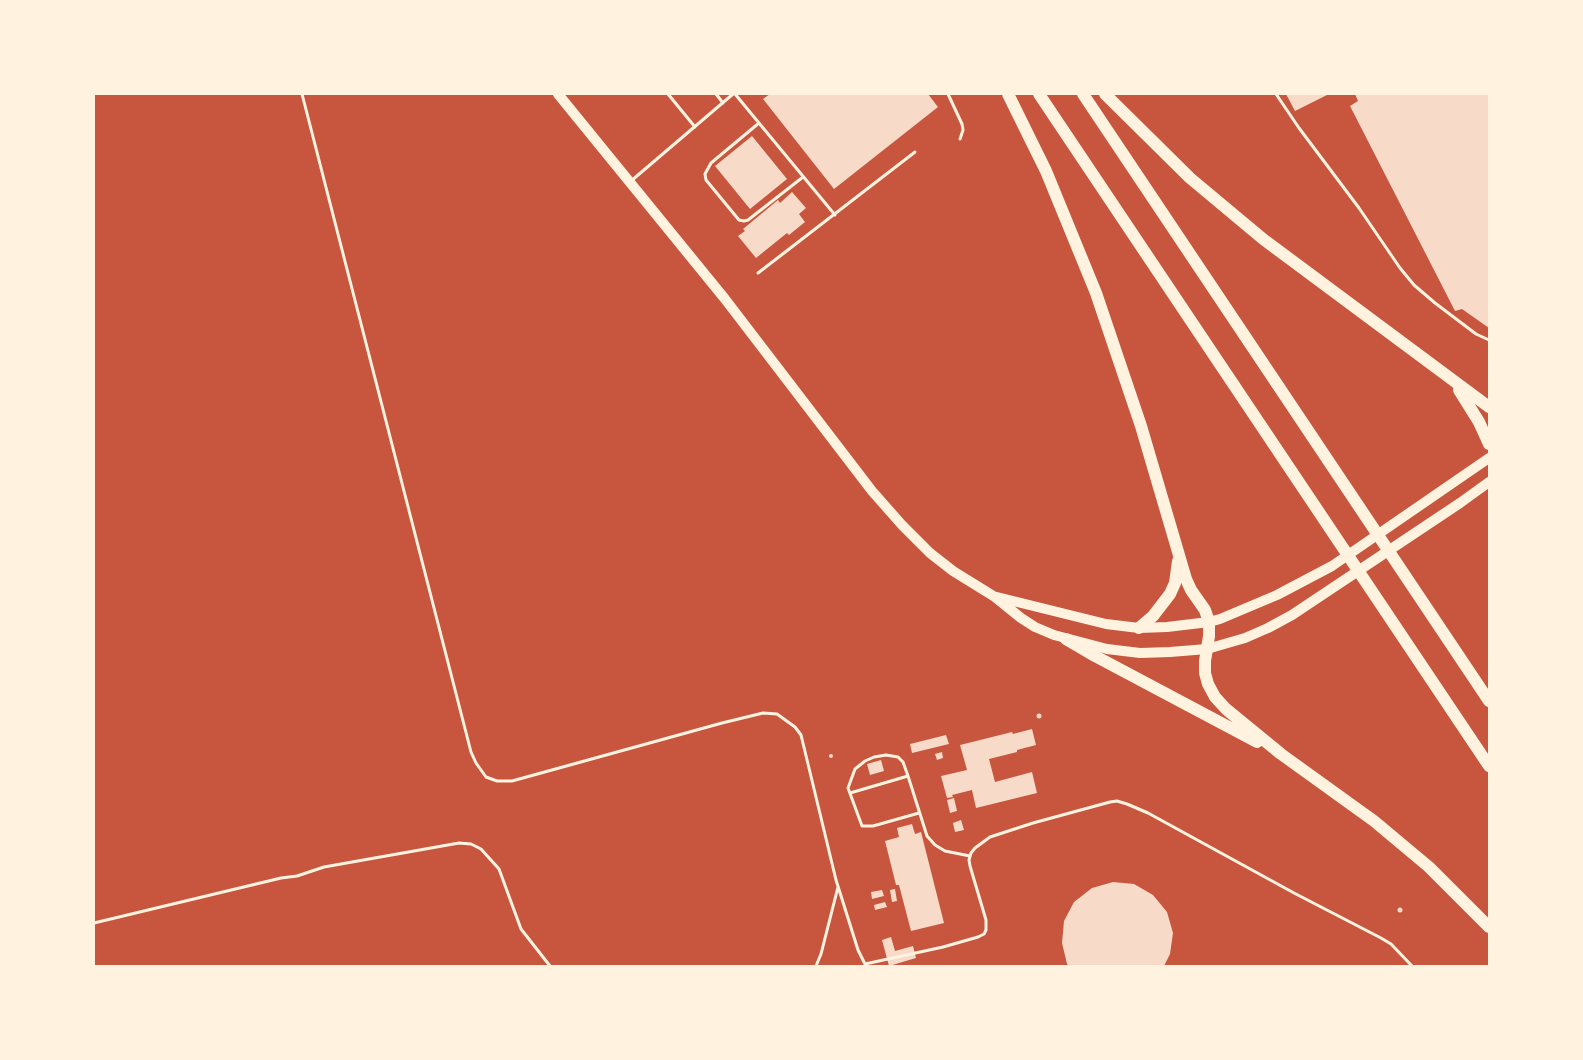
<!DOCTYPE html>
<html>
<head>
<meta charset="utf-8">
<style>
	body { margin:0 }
	#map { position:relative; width:1583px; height:1060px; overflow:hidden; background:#c8553d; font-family:"IBM Plex Sans",sans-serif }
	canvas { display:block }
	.frame { position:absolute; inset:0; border:95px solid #fff3e0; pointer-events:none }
</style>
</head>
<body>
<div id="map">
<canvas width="1583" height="1060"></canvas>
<div class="frame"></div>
</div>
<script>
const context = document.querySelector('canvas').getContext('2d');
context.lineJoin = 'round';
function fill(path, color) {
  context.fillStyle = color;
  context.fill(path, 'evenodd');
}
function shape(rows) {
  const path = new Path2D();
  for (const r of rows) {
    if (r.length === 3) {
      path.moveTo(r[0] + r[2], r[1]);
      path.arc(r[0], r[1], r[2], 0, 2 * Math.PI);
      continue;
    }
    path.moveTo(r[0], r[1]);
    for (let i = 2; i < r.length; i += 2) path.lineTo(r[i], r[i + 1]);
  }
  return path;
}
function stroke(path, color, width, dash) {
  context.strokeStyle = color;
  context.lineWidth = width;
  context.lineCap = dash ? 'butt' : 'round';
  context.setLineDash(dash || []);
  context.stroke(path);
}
const building = shape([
	[770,94,928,94,938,107,834,189,763,99],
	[1286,94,1329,94,1295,111],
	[1355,94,1489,94,1489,328,1462,309,1455,311,1350,106,1358,101],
	[752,136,787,179,750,209,715,166],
	[792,192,806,208,799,214,805,222,789,235,787,233,756,258,738,236,745,231,743,229,778,200,780,203],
	[1039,716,2.5],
	[1032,729,1036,745,1017,750,1017,752,989,759,995,782,1032,772,1037,793,976,808,972,790,952,795,953,797,947,798,941,776,967,770,960,745,1012,732,1013,734],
	[946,735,949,744,912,753,910,744],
	[942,752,943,758,937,760,935,754],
	[831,756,2],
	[881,760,884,771,870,775,867,764],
	[954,798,957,811,950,813,947,800],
	[961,820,964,830,955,832,953,823],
	[912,824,915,834,921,832,944,923,911,931,899,885,896,885,885,841,899,837,897,828],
	[1113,882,1134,884,1153,895,1167,912,1173,933,1170,954,1164,966,1069,966,1067,964,1062,943,1064,921,1074,902,1092,888],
	[895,889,897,901,892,902,890,890],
	[882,890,884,896,872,899,871,892],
	[885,902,887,907,875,910,874,905],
	[1400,910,2.5],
	[891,937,895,951,913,946,916,958,889,966,882,940]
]);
const service = shape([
	[302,94,471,752,476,763,486,777,497,781,512,781,722,723,763,713,777,714,795,727,801,735,836,880,858,950,866,966],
	[668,94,695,127],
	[716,94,723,103],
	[735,94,835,215],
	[948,94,962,124,963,130,960,139],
	[1276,94,1299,128,1359,208,1400,268,1414,285,1435,303,1476,334,1489,340],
	[759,123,711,163,705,174,706,180,739,220,744,221,748,220,803,177],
	[631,181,733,94],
	[758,273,915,152],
	[850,793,908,776],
	[919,813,873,826,862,826,848,788,855,769,865,761,874,757,886,755,898,757,903,762,908,776,927,836,935,845,945,851,970,856],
	[94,923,281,878,297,876,324,867,459,843,471,844,481,849,499,869,521,929,550,966],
	[865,964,943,947,978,937,984,934,986,930,986,920,970,866,969,860,971,853,975,848,990,837,1033,823,1110,802,1117,801,1127,804,1148,813,1294,893,1381,938,1391,944,1412,966],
	[816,966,821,954,838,887]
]);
const primary = shape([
	[558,94,725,299,872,491,902,525,930,553,953,571,995,597,1021,618,1035,627,1054,635,1107,649,1140,653,1170,652,1207,649,1245,638,1268,628,1292,615,1460,503,1489,482],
	[997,597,1106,624,1139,628,1167,627,1209,622,1220,619,1277,595,1332,566,1489,458]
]);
const motorway = shape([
	[1008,94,1046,171,1096,293,1141,426,1186,579,1191,590,1205,610,1209,622,1209,636,1205,661,1205,673,1208,684,1215,697,1226,709,1281,754,1374,821,1429,867,1489,927],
	[1039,94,1489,766],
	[1083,94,1489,701],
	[1105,94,1190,178,1263,239,1489,407],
	[1459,390,1479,422,1489,444],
	[1139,628,1153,616,1170,594,1175,583,1178,561],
	[1066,639,1095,656,1257,742]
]);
fill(building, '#f7dbc8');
stroke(service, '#fff3e0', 3);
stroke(primary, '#fff3e0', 10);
stroke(motorway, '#fff3e0', 12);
</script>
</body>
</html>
